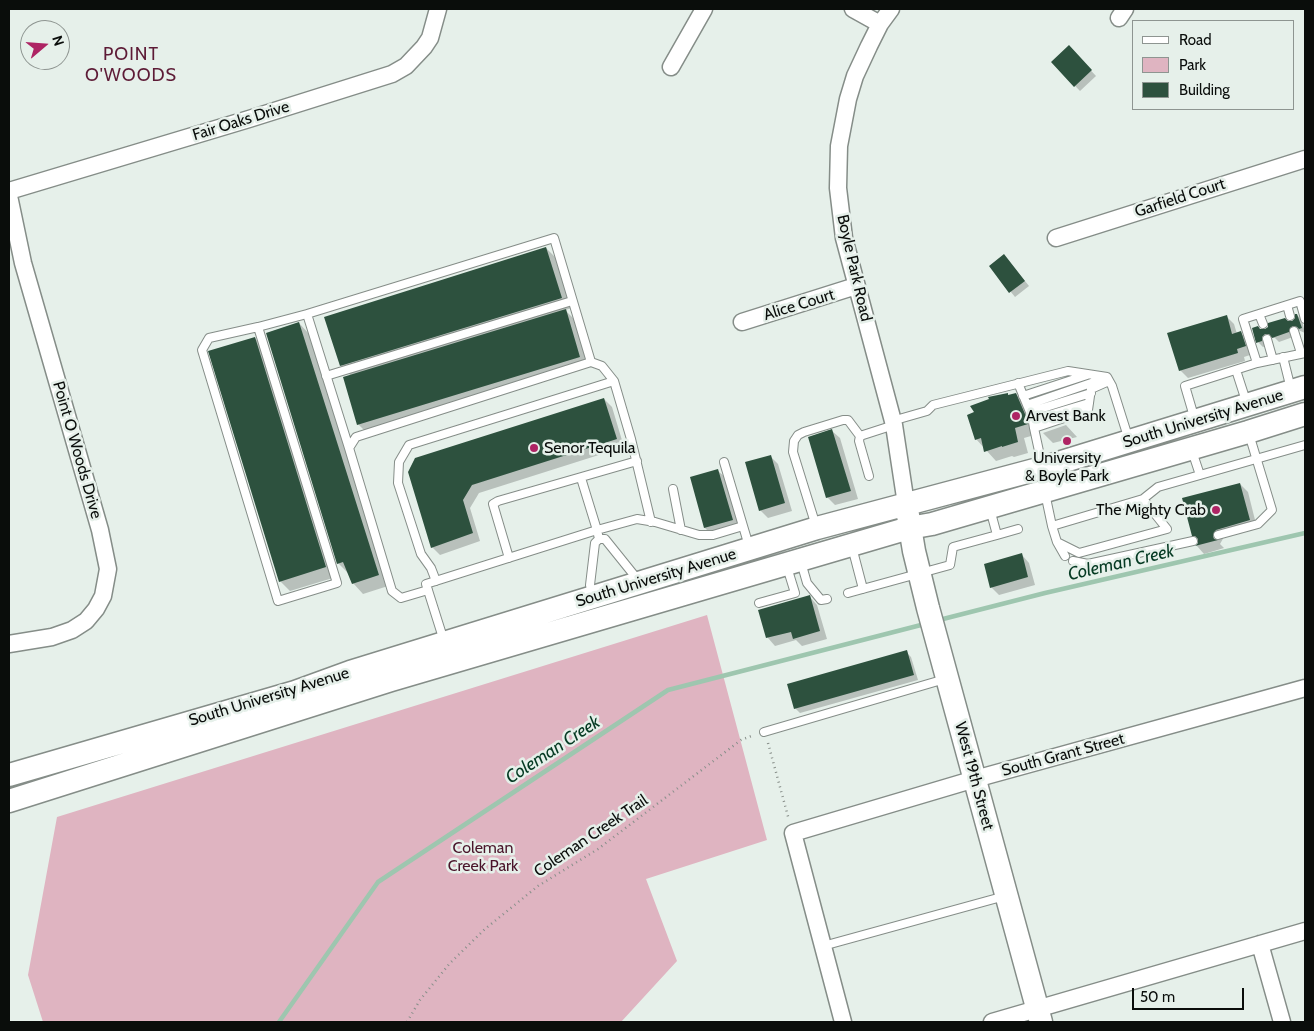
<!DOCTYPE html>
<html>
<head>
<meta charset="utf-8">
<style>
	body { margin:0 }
	#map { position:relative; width:1314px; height:1031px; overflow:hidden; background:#e6f0ea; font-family:Cabin,sans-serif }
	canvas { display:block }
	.frame { position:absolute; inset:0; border:10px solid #0a0d0b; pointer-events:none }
	.legend { position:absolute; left:1132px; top:20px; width:162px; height:90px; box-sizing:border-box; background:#e6f0ea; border:1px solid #8e9591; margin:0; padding:6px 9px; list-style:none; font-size:15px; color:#0a0d0b }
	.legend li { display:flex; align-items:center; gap:10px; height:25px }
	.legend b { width:25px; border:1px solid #8e9591 }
	.north { position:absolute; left:20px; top:20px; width:50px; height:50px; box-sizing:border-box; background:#e6f0ea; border:1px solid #8e9591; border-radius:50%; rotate:72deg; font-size:14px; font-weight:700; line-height:20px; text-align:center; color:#0a0d0b }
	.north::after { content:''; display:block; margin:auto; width:18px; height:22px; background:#ae2464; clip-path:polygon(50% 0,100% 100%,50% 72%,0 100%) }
	.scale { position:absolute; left:1132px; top:988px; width:112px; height:22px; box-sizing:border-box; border:2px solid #0a0d0b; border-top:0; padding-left:6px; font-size:15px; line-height:18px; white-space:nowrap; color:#0a0d0b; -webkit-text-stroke:4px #e6f0ea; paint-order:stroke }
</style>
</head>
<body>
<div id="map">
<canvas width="1314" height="1031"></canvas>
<div class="frame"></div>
<ul class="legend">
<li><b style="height:6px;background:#fff"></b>Road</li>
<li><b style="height:14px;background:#dfb4c1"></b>Park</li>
<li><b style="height:14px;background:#2d513e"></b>Building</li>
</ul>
<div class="north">N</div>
<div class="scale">50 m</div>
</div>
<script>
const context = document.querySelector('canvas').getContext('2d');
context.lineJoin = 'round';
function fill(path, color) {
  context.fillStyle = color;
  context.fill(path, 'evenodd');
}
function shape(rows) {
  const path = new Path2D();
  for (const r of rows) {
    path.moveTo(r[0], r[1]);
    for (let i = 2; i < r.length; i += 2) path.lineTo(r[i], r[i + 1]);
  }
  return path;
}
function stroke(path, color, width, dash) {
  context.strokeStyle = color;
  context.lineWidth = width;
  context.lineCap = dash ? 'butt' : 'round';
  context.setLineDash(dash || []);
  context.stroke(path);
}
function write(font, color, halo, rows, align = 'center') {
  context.font = font + ' Cabin,sans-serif';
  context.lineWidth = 5;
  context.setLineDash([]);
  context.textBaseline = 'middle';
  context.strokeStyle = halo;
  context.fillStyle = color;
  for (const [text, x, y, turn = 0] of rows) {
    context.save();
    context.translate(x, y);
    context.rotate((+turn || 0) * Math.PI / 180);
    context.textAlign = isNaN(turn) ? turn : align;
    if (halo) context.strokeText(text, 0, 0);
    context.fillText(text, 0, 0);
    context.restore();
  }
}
const green = shape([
	[707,615,767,840,646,879,677,961,621,1022,43,1022,28,975,57,817]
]);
const shadow = shape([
	[1069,47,1096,76,1080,91,1052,62],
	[546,248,557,259,572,308,565,310,576,321,590,367,369,435,358,424,351,376,341,365],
	[1004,255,1029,286,1015,297,990,266],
	[1297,315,1302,320,1305,333,1298,330,1294,333,1293,337,1279,342,1275,338,1270,338,1266,346,1263,347,1258,342,1260,330,1265,331,1288,322,1292,322,1296,318],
	[1226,316,1234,324,1237,334,1241,333,1248,341,1253,354,1244,357,1245,361,1188,378,1180,370],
	[299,323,309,334,388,586,363,594,353,583,348,573,338,563],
	[255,338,265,349,336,577,290,591,280,581],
	[1007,394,1009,396,1016,394,1026,405,1034,424,1039,429,1038,434,1024,438,1028,453,1014,457,1012,456,996,461,976,439],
	[604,399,612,407,624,447,479,493,470,508,480,541,440,555,432,547,410,472],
	[1066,425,1077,437,1053,443,1043,433],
	[832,431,840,438,858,499,835,505,827,497],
	[770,456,778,464,792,511,768,518,760,510],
	[718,471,726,478,740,528,713,536,705,528,691,478],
	[1240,484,1248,492,1257,528,1224,537,1220,544,1224,548,1204,554,1197,546,1199,542,1193,535],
	[1022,555,1029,563,1035,585,999,595,991,587],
	[810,597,817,605,827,639,802,646,796,640,775,646,768,638,760,610],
	[906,652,911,657,918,680,800,713,795,708]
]);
const stream = shape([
	[943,619,1045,593,1305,533],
	[279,1022,378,882,668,690,921,625]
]);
const building = shape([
	[1069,45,1092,70,1074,87,1051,62],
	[546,247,562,298,340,366,324,317],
	[1004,254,1025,281,1009,293,989,266],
	[566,309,580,357,357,425,343,377],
	[1295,314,1297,314,1302,328,1299,329,1297,327,1293,326,1290,328,1289,332,1272,338,1269,334,1265,334,1262,337,1262,341,1256,343,1252,328,1258,326,1260,329,1265,329,1268,327,1268,323,1285,318,1288,321,1292,321,1295,318],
	[1227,315,1232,334,1241,331,1246,346,1237,349,1238,353,1179,371,1167,333],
	[299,322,379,575,352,584,343,562,337,564,266,333],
	[255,337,326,567,279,582,208,351],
	[1008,393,1008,395,1016,393,1025,414,1030,418,1028,424,1015,428,1018,442,1002,447,1002,446,984,452,981,438,975,440,967,415,974,412,970,406,989,399,988,397],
	[604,398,617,439,472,485,463,500,473,533,431,548,408,472,415,458],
	[832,429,851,491,826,498,808,437],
	[771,455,785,503,759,511,745,462],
	[718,469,733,520,704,528,690,477],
	[1240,483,1250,520,1216,530,1213,536,1214,539,1218,540,1195,546,1198,543,1198,539,1195,536,1192,536,1182,498],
	[1022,553,1028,577,990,588,984,564],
	[810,595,820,631,793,639,791,632,766,638,758,610],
	[907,650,914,675,794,709,787,684]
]);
const path = shape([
	[768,743,789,820],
	[407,1022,420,1000,450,963,485,929,538,886,598,849,741,740,754,735]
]);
const lane = shape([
	[1287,305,1290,316],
	[1259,314,1263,324],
	[1305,319,1300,301,1243,319,1257,363,1305,353],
	[258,327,209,338,202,350,278,601,337,583,258,327,307,314],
	[1294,331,1301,353],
	[1267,339,1273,360],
	[1283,357,1291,389],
	[1236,370,1247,404],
	[326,376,572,301],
	[1018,383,1030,412,1091,393],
	[1023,396,1087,375],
	[1027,405,1100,380],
	[1195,420,1185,386,1257,363],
	[892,421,927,411,933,405,1068,371,1107,377,1112,386,1129,440],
	[1034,428,1033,422,1039,418,1089,403],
	[349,448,307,314,554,238,591,362],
	[1192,451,1200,475],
	[724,462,743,526],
	[1042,465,1034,428,1088,410,1091,389,1109,381],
	[869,476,859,441,860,436,894,425],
	[581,478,597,530,637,519,655,522,699,535,713,535,743,526,749,546],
	[673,489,681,530],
	[1045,493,1052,526,1057,542,1079,553,1167,529,1143,499,1052,526],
	[1143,499,1158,487,1305,445],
	[816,526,793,452,794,441,798,435,804,432,843,420,848,420,860,436],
	[997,535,1018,529],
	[1218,535,1258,524,1272,510,1249,434],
	[1057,542,1065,556],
	[852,547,863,589],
	[509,558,493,504,498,501,637,461],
	[1073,561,1088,564,1193,541],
	[801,562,807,583,821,600,827,599],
	[436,581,431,568,421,554,398,483,399,462,409,445,614,381],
	[428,590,401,598,392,591,349,448,356,437,591,362,602,366,614,381,631,439,651,522],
	[848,593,950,565,953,547,997,535,990,509],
	[592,595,590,585,595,543,599,539,605,539,638,580],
	[759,603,795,593,787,567],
	[444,641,426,584,597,530,599,539],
	[764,732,945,679],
	[823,946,1005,896]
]);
const street = shape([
	[853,9,880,24],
	[891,9,880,24,869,46,855,76,848,99,839,146,838,188,844,238,894,425,906,504],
	[1119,18,1125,9],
	[671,67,704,9],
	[9,191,249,119,392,74,406,66,424,47,430,38,438,9],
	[9,196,23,263,100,530,108,569,103,596,96,609,86,621,72,630,52,637,9,644],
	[1056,238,1305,159],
	[742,322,856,286],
	[1260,944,1282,1022],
	[843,1022,793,833,975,779,1305,688],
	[992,1022,1305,931]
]);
const secondary = shape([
	[908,515,914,551,928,608,1041,1022],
	[9,775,295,692,350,672,817,528,1042,468,1305,387],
	[9,801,391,680,909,528,932,524,1248,432,1305,414]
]);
const markers = [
	[1016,416,5,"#ae2464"],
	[1067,441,5,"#ae2464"],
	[534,448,5,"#ae2464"],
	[1216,510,5,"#ae2464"]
];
const streetNames = [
	["Fair Oaks Drive",241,121,-17],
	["Garfield Court",1180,198,-18],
	["Boyle Park Road",854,268,77],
	["Alice Court",799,305,-17],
	["South University Avenue",1203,419,-17],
	["Point O Woods Drive",77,450,74],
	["South University Avenue",656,578,-17],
	["South University Avenue",269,697,-17],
	["South Grant Street",1063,755,-15],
	["West 19th Street",974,776,75],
	["Coleman Creek Trail",591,836,-34]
];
const poiNames = [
	["Arvest Bank",1026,416],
	["Senor Tequila",544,448],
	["University",1067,458,"center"],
	["& Boyle Park",1067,476,"center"],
	["The Mighty Crab",1206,510,"right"]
];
const parkNames = [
	["Coleman",483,848],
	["Creek Park",483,866]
];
const neighbourhoodNames = [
	["POINT",131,55],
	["O'WOODS",131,76]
];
const waterNames = [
	["Coleman Creek",1121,563,-13],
	["Coleman Creek",553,750,-33]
];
fill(green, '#dfb4c1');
fill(shadow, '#0003');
stroke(stream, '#9ec6af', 4.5);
fill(building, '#2d513e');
stroke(lane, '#858d88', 10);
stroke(street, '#858d88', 19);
stroke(secondary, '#858d88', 25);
stroke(path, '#888f8a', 2.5, [1, 4]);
stroke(lane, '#fff', 8);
stroke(street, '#fff', 16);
stroke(secondary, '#fff', 22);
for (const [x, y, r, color] of markers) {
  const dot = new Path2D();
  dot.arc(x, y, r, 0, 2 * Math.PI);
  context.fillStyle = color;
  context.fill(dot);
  stroke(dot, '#e6f0ea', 2);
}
write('16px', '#0a0d0b', '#e6f0ea', streetNames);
write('16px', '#0a0d0b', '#e6f0ea', poiNames, 'left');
write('16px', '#4a152b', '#e6f0ea', parkNames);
context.letterSpacing = '1px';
write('18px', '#5d1b36', '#e6f0ea', neighbourhoodNames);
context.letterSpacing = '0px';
write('italic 18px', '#053a23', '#e6f0ea', waterNames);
</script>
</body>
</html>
